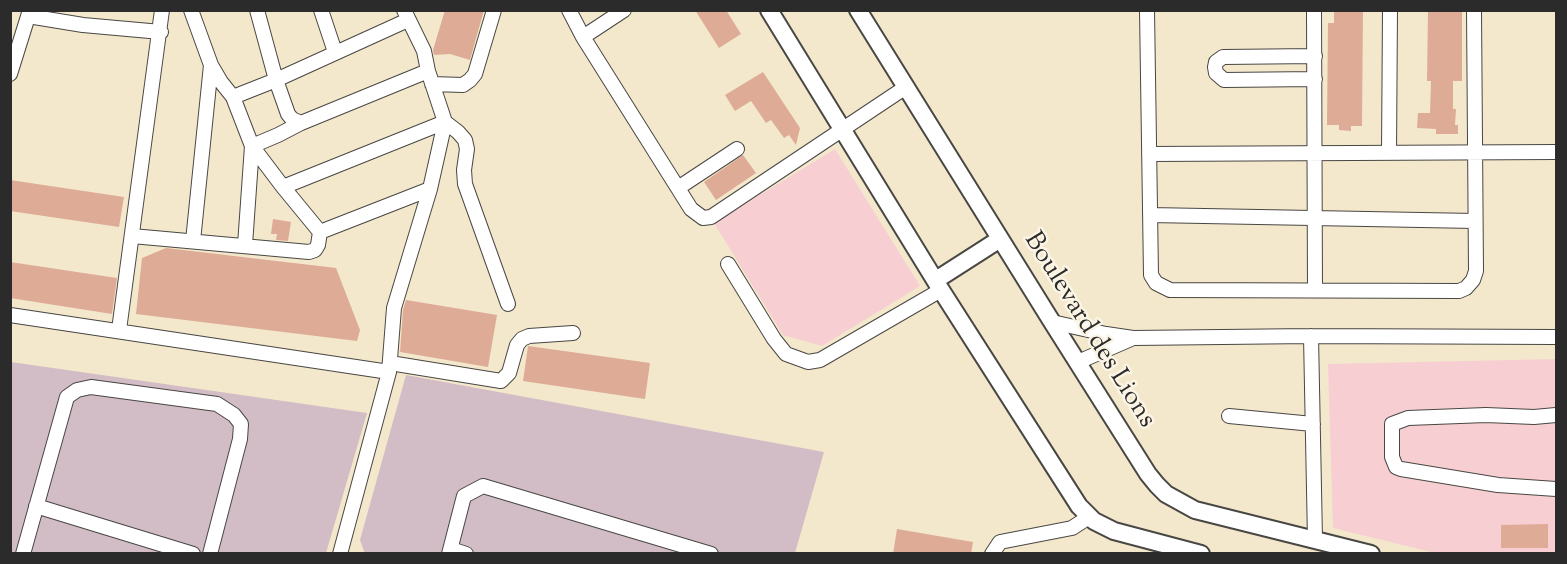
<!DOCTYPE html>
<html>
<head>
<meta charset="utf-8">
<style>
	body { margin:0 }
	#map { position:relative; width:1567px; height:564px; overflow:hidden; background:#f3e7cc; font-family:"Sorts Mill Goudy",serif }
	canvas { display:block }
	.frame { position:absolute; inset:0; border:12px solid #2b2b2b; pointer-events:none }
</style>
</head>
<body>
<div id="map">
<canvas width="1567" height="564"></canvas>
<div class="frame"></div>
</div>
<script>
const context = document.querySelector('canvas').getContext('2d');
context.lineJoin = 'round';
function fill(path, color) {
  context.fillStyle = color;
  context.fill(path, 'evenodd');
}
function shape(rows) {
  const path = new Path2D();
  for (const r of rows) {
    path.moveTo(r[0], r[1]);
    for (let i = 2; i < r.length; i += 2) path.lineTo(r[i], r[i + 1]);
  }
  return path;
}
function stroke(path, color, width, dash) {
  context.strokeStyle = color;
  context.lineWidth = width;
  context.lineCap = dash ? 'butt' : 'round';
  context.setLineDash(dash || []);
  context.stroke(path);
}
function write(font, color, halo, rows, align = 'center') {
  context.font = font + ' "Sorts Mill Goudy",serif';
  context.lineWidth = 5;
  context.setLineDash([]);
  context.textBaseline = 'middle';
  context.strokeStyle = halo;
  context.fillStyle = color;
  for (const [text, x, y, turn = 0] of rows) {
    context.save();
    context.translate(x, y);
    context.rotate((+turn || 0) * Math.PI / 180);
    context.textAlign = isNaN(turn) ? turn : align;
    if (halo) context.strokeText(text, 0, 0);
    context.fillText(text, 0, 0);
    context.restore();
  }
}
const built = shape([
	[835,149,920,286,822,346,783,335,714,223],
	[1556,359,1556,553,1435,553,1333,528,1328,364]
]);
const industrial = shape([
	[11,362,367,413,326,553,11,554],
	[406,375,824,452,795,553,365,554,360,540]
]);
const building = shape([
	[445,10,484,10,470,60,450,54,434,55,433,50],
	[695,10,726,10,741,34,719,48],
	[1334,10,1363,10,1362,126,1351,126,1351,131,1339,130,1339,125,1327,125,1328,23,1334,23],
	[1428,10,1462,10,1462,81,1453,81,1453,109,1456,109,1455,125,1458,125,1458,134,1436,134,1436,129,1417,128,1418,113,1430,113,1431,81,1427,81],
	[763,72,800,128,796,145,789,135,784,138,771,120,766,123,751,101,735,111,725,95],
	[743,155,756,173,716,200,704,182],
	[10,180,124,197,119,227,10,211],
	[273,219,291,222,288,241,276,240,277,234,271,234],
	[166,248,336,268,360,330,357,341,136,314,142,258],
	[10,262,117,278,112,314,10,298],
	[406,300,497,315,488,367,400,352,403,310],
	[528,346,650,363,645,399,523,381],
	[1548,524,1548,548,1501,548,1501,525],
	[897,529,973,542,971,554,893,554]
]);
const minor = shape([
	[257,10,276,80,288,114,292,119,301,123,428,71],
	[321,10,335,52],
	[569,10,583,37,691,209,703,218,711,217,906,87],
	[1147,10,1151,275,1156,283,1170,290,1459,291,1466,288,1473,280,1476,271,1474,10],
	[1314,10,1315,290],
	[28,16,83,25,161,32],
	[583,37,624,10],
	[1315,56,1223,57,1216,62,1215,67,1216,73,1224,80,1315,79],
	[10,74,30,10],
	[432,84,463,85,470,80,475,74,494,10],
	[233,97,276,80,408,20],
	[1389,153,1390,10],
	[1149,154,1556,152],
	[283,187,445,122,458,132,465,140,467,149,464,170,465,184,508,304],
	[678,188,737,149],
	[1150,215,1475,221],
	[320,232,430,189],
	[132,236,309,252,315,250,318,245,320,232,283,187,252,146,233,97,221,82,211,65,191,10],
	[193,241,211,65],
	[245,245,252,146,278,135,301,123],
	[728,264,774,339,786,354,808,362,820,360,941,290],
	[10,315,389,372],
	[1052,322,1106,334,1133,338,1311,336,1556,337],
	[119,330,162,10],
	[1311,336,1315,540],
	[1078,362,1131,339],
	[390,363,501,381,509,373,517,345,522,339,529,336,573,333],
	[1556,415,1534,417,1486,415,1408,418,1392,424,1392,457,1396,467,1401,469,1498,485,1556,489],
	[1229,416,1313,424],
	[36,506,193,554],
	[451,549,466,554],
	[23,554,67,397,77,390,91,387,217,404,234,415,241,424,240,439,210,554],
	[340,554,389,372,394,308,430,189,445,122,428,71,424,51,404,10],
	[449,554,464,496,483,486,711,554],
	[992,554,1000,542,1072,528,1089,517]
]);
const major = shape([
	[769,10,941,290,1079,506,1094,521,1114,531,1201,554],
	[858,10,1052,322,1148,474,1157,485,1166,494,1195,510,1371,554],
	[936,280,1000,239]
]);
const streetNames = [
	["Boulevard des Lions",1088,331,58]
];
fill(built, '#f7cfd2');
fill(industrial, '#d2bdc6');
fill(building, '#deac96');
stroke(minor, '#494743', 16);
stroke(major, '#494743', 20);
stroke(minor, '#fff', 14);
stroke(major, '#fff', 16);
write('26px', '#2b2b2b', '#fcf5e5', streetNames);
</script>
</body>
</html>
